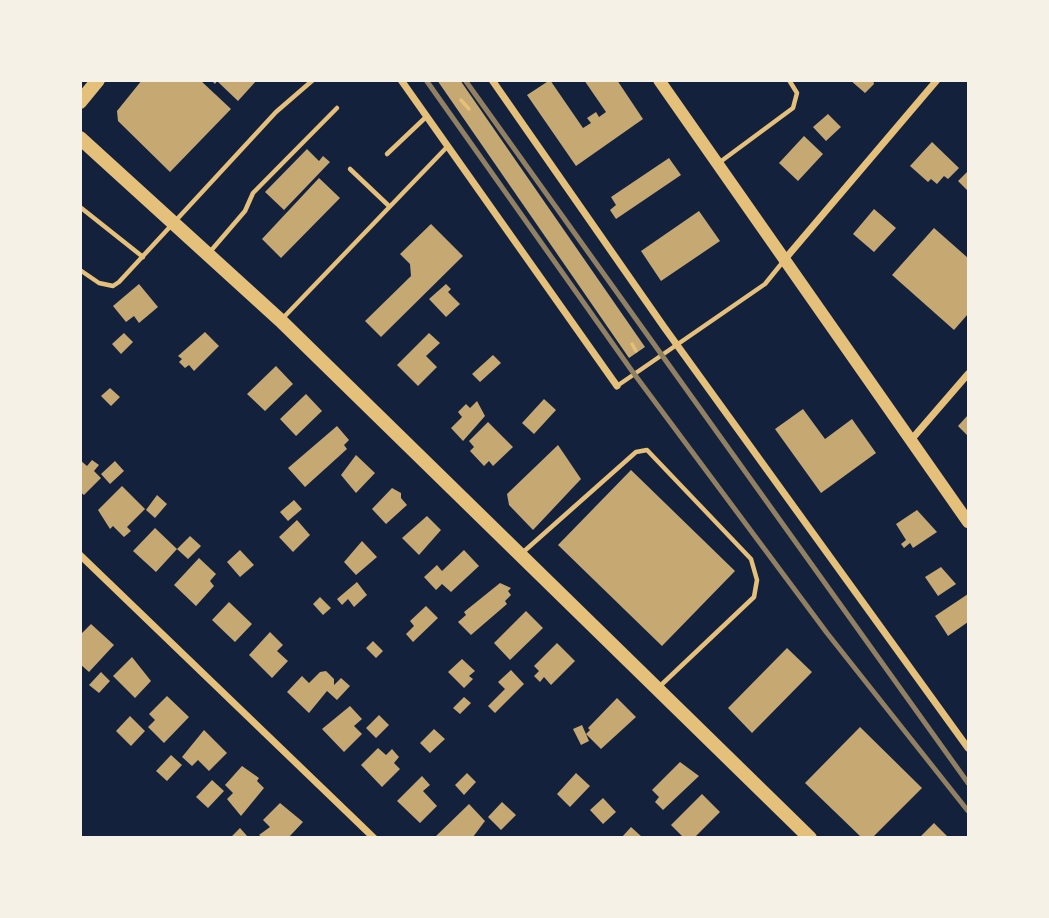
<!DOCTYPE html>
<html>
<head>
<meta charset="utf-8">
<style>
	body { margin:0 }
	#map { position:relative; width:1049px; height:918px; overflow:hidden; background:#14213d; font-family:Lora,serif }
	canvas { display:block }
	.frame { position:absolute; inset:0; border:82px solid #f6f1e7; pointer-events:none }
</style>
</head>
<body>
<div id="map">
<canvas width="1049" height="918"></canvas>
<div class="frame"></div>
</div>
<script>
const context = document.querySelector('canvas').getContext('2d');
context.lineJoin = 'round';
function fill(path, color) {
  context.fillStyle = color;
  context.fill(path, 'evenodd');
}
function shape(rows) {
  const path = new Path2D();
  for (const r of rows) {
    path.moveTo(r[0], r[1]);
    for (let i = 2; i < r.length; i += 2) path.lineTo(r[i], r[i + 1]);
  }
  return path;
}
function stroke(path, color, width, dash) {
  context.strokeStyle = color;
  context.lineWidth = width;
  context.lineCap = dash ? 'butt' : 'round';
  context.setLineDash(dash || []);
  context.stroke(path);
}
const building = shape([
	[142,80,200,80,231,109,170,172,118,121,117,111],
	[211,80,257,80,238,101,217,81,215,84],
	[437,80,460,80,645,347,629,358],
	[550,80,583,128,591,123,587,118,596,112,599,117,606,112,584,80,617,80,643,119,576,166,527,95],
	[850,80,873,80,874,84,865,93],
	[828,114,841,127,826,141,813,127],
	[804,136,823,154,798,181,779,163],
	[932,142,959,168,948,179,944,176,937,184,931,179,928,182,910,166],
	[307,149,319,161,323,156,330,162,284,210,265,192],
	[669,158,681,175,616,219,610,210,616,205,611,197],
	[968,171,968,191,958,181],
	[319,178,340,198,281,258,262,239],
	[874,209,896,228,874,252,853,234],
	[699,211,720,241,661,281,641,251],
	[431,224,463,256,381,337,365,321,411,276,410,264,400,254],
	[934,228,968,258,968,314,954,330,892,275],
	[139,284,158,307,139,323,134,316,126,322,113,306],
	[446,284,451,289,448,292,460,304,446,317,429,299],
	[205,332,219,346,194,371,189,365,185,368,179,362,182,359,178,356],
	[124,333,133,342,121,354,112,344],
	[429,333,440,343,426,356,437,367,418,386,397,365],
	[493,355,501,363,480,382,472,374],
	[276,366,293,384,265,411,247,394],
	[110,388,120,397,111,406,101,396],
	[306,394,322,411,296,436,280,419],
	[544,399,556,410,534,434,522,423],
	[477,401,485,416,463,441,451,428,462,417,458,412,466,404,470,408],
	[803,409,825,439,852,419,876,453,821,493,775,429],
	[968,415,968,436,958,426],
	[488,422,513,447,493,466,489,461,484,466,470,451,474,447,469,441],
	[337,426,349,440,344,445,347,449,305,487,288,468],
	[558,445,581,479,533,530,509,505,507,494],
	[356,455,375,473,356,493,341,475],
	[80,460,87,466,92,460,99,465,94,471,101,478,84,495,80,492],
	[115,461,124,471,110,484,101,474],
	[631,470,735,571,662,646,558,545],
	[122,486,145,509,127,527,131,531,124,537,113,526,110,529,98,510],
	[392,488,401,493,401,498,407,505,386,524,372,509],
	[157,495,167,504,155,518,146,510],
	[294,500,302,509,288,521,280,512],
	[917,510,937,532,913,548,910,543,904,548,901,544,906,540,896,524],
	[427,516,441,530,419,555,402,538],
	[297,520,310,535,293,552,279,537],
	[155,528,177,549,156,572,133,551],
	[190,536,201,546,188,559,177,549],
	[362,541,377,557,356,575,344,562],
	[240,550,254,565,240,577,227,562],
	[464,550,479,566,451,592,442,584,436,590,424,577,437,565,442,571],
	[199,558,216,574,210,581,214,586,196,606,174,585],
	[941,567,956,584,938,596,925,577],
	[357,582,367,595,354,607,348,599,342,605,337,599],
	[500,583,511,588,508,591,511,595,505,601,507,604,471,635,458,622,466,615,464,612],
	[968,594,968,622,948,636,935,616],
	[320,597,331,608,323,615,313,604],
	[229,602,252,624,235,642,212,620],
	[426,606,438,618,413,642,406,634,414,626,410,621],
	[526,611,543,628,510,660,494,643],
	[91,624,114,645,89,672,80,664,80,635],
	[270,632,283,645,277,651,288,661,272,678,249,655],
	[373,641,383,651,376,658,366,648],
	[557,643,575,661,551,685,544,677,540,682,534,676,539,671,534,666],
	[787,648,812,672,752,733,728,708],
	[132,657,151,681,135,698,113,676],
	[462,659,475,671,469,676,473,679,464,688,448,672],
	[511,670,524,684,495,713,488,706,505,689,498,682],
	[326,671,334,679,334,685,341,678,350,686,337,700,327,691,309,713,287,692,302,676,309,683,320,672],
	[101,672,110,681,99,693,89,685],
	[167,696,189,717,164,743,148,727,155,720,149,714],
	[464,697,471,703,460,714,453,708],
	[617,698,636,717,601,749,586,734,590,730,588,728],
	[350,706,362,719,354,726,362,734,344,752,322,729],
	[379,715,389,725,376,738,366,728],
	[130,716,145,731,131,746,116,731],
	[582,725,589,741,581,745,573,729],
	[860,727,922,788,873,837,861,837,805,783],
	[434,729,445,739,430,753,420,743],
	[204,730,227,753,209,771,198,760,192,766,182,757],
	[378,748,386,755,392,749,399,757,394,763,400,769,382,787,361,765],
	[171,755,182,765,167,781,156,771],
	[680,762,699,776,663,810,655,802,659,797,652,790],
	[242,766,259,778,257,781,264,788,241,816,227,799,233,793,225,785],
	[467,773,476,782,464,795,455,785],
	[576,773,590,786,570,807,557,794],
	[422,776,430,785,423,791,437,806,420,823,397,801],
	[212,780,224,791,208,808,196,797],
	[702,794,720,812,695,837,683,837,671,825],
	[603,798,616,812,603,824,590,810],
	[502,802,516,815,501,830,488,817],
	[280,803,303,822,289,837,262,837,259,835,270,827,263,820],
	[469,804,485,821,473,837,435,837],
	[934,823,948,837,920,837],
	[631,827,642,837,622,837],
	[240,828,248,837,231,837]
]);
const path = shape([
	[461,100,469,109],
	[632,344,636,351]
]);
const service = shape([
	[387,154,426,117],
	[720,162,793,108,797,93,789,80],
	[350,169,389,206],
	[80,207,143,257],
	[209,253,245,211,253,193,337,108],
	[80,270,99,283,113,286,119,282,276,112,313,80],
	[283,318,447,147],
	[617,386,765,284,782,263],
	[521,554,636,452,647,450,751,559,757,580,754,597,659,687]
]);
const minor = shape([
	[401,80,617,386],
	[492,80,664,327,968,748],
	[785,259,937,80],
	[911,440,968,374],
	[80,555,374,838]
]);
const tertiary = shape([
	[659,80,968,522]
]);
const secondary = shape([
	[80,102,98,80],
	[80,138,280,320,810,838]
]);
const rail = shape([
	[426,80,632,371,827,633,968,811],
	[465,80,968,783]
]);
fill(building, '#c6a872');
stroke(path, '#e5c07b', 3.5);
stroke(service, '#e5c07b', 4.5);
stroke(minor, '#e5c07b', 7);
stroke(tertiary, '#e5c07b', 12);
stroke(secondary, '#e5c07b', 14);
stroke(rail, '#918062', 5);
</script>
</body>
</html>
